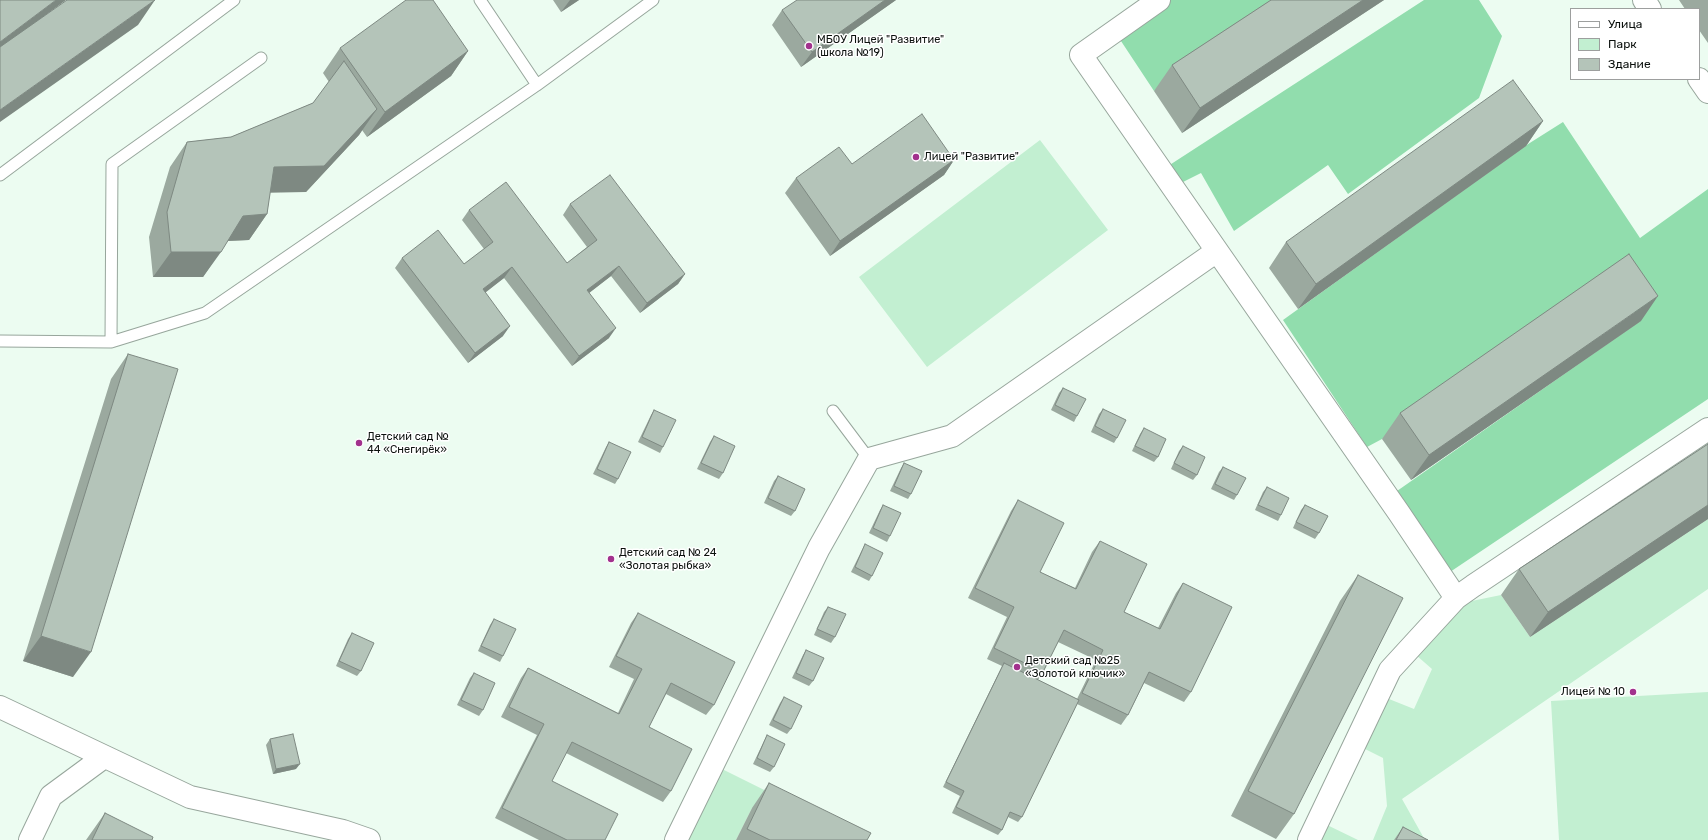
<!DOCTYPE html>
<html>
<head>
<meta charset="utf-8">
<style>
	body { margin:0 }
	#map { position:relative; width:1708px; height:840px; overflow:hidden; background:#ecfcf1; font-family:Rubik,sans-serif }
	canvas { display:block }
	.legend { position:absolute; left:1570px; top:8px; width:130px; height:72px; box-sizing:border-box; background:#fff; border:1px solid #9d9f9e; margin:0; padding:5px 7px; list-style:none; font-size:12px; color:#0b100d }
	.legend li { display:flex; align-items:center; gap:8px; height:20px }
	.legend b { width:20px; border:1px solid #9d9f9e }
</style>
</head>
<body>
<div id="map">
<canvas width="1708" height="840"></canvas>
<ul class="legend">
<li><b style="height:5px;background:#fff"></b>Улица</li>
<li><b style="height:11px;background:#c2efd1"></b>Парк</li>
<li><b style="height:11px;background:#b4c4b9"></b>Здание</li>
</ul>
</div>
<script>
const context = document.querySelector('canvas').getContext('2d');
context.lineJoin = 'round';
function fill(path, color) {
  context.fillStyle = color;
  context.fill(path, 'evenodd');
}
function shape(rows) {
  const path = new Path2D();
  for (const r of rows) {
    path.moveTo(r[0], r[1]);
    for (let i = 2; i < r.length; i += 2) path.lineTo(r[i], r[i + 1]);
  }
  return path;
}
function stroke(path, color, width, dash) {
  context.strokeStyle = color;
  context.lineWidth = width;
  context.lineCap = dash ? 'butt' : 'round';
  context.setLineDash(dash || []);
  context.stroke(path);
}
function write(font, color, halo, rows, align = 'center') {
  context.font = font + ' Rubik,sans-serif';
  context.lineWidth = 3;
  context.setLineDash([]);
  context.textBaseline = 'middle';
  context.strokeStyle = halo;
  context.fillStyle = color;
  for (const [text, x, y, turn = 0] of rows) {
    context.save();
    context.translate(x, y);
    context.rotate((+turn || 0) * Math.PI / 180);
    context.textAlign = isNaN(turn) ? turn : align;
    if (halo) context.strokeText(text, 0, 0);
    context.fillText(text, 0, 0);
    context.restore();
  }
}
const green = shape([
	[1040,140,1108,230,927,367,859,277],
	[1708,519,1708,589,1402,799,1425,840,1373,840,1387,806,1383,758,1363,748,1384,697,1414,709,1432,669,1416,655,1462,603,1501,595,1530,637],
	[1708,692,1708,840,1559,840,1551,701],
	[722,769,863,839,752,808,736,840,686,840],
	[1323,823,1358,840,1315,840]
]);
const forest = shape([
	[1171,0,1291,0,1154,91,1119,38],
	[1424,0,1479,0,1502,36,1479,98,1348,194,1328,165,1234,231,1201,173,1177,185,1165,168],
	[1563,122,1640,238,1708,189,1708,399,1450,572,1397,491,1640,321,1611,279,1382,439,1367,447,1283,320,1525,146]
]);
const lane = shape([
	[480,0,537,85],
	[0,175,234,0],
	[0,341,111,342,205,313,537,85,653,0],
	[111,342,112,164,261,58],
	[833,411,869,459]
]);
const street = shape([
	[1159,0,1081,55,1399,513,1456,598],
	[1644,0,1650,9],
	[1699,79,1708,92],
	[0,707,190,797,343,831,369,840],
	[30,840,51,796,104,757],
	[676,840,819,548,869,459,952,436,1217,251],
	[1309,840,1390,670,1456,598,1473,586,1708,429]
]);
const wall = shape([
	[553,0,579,0,561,12],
	[896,0,801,67,772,25,782,10],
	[1271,0,1384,0,1182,133,1154,91,1172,65],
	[1679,0,1708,0,1708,43,1699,30,1699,9,1685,9],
	[340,48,468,51,451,76,367,137,362,130,359,135,306,192,270,192,267,214,249,240,227,241,203,277,153,277,149,237,170,167,187,142,231,137,313,103,329,82,323,73],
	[1543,121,1526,146,1298,309,1269,268,1286,242],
	[954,160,944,175,830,256,785,193,796,178,852,164],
	[570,204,685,274,678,284,640,313,611,276,589,293,609,338,572,366,504,278,485,292,503,336,468,363,395,268,402,258,464,264,484,249,462,220,469,210,567,263,587,247,563,215],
	[1641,321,1411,480,1382,439,1400,413],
	[128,354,73,677,23,661,111,379],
	[1063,388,1077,416,1074,422,1051,410,1059,393],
	[1103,409,1117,438,1114,443,1091,432,1099,414],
	[654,410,663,447,660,453,638,442,651,415],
	[1144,428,1158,457,1154,462,1132,451,1140,434],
	[714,436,723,473,719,479,697,469,710,442],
	[609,442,618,479,615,484,593,474,606,447],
	[1708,444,1708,519,1530,637,1501,595,1519,569],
	[1183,446,1197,475,1193,480,1171,469,1179,451],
	[904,463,911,494,908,499,890,491,901,468],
	[1223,467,1237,495,1234,500,1211,489,1219,472],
	[778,476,795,511,791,516,764,503,774,481],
	[1267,487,1281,515,1278,521,1255,510,1263,492],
	[1018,500,1040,572,1075,588,1092,552,1100,541,1124,612,1158,628,1176,593,1183,583,1191,692,1184,702,1144,683,1128,715,1121,725,1077,704,1022,817,1018,822,1008,817,1002,830,998,835,952,813,960,796,943,787,1002,666,987,659,1007,617,968,598,1011,511],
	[1058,642,1096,660,1077,699,1038,680,1043,672],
	[883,505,890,536,887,542,869,533,880,510],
	[1305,505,1319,533,1315,539,1293,528,1301,510],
	[865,544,872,576,869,581,851,572],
	[1358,575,1294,814,1276,839,1231,816,1340,601],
	[828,607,835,637,831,643,814,635,824,612],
	[638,613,714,705,706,715,666,694,649,727,671,791,663,802,566,753,552,781,605,840,539,840,495,818,537,735,501,717,521,678,528,668,618,713,634,679,609,667,631,623],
	[494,619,503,656,500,662,478,651,490,625],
	[352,633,361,671,357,676,336,666,348,639],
	[806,650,813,681,809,686,792,678,803,655],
	[474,673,483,710,479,716,457,705,470,678],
	[784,697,791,729,787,734,769,725,780,703],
	[767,735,774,767,770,772,753,764,764,741],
	[270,739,296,769,273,774,266,745],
	[769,783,867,840,736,840,752,808],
	[105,813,152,840,86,840],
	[1403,827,1428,840,1394,840]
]);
const shadedWall = shape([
	[56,0,66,0,0,49,0,42],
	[155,0,138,25,0,122,0,110],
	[570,0,579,0,561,12],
	[885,0,896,0,801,67,812,52],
	[1363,0,1384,0,1182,133,1200,108],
	[468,51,451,76,367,137,385,112],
	[377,109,359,135,306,192,256,193,274,167],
	[1543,121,1526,146,1298,309,1316,284],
	[954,160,944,175,830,256,840,241],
	[267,214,249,240,226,241,243,216],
	[171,252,221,252,203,277,153,277],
	[619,266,611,276,580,300,587,290],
	[512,267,504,278,476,300,483,289],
	[685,274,678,284,640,313,647,303],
	[1658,296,1641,321,1411,480,1429,455],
	[510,326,503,336,468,363,475,353],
	[616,328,609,338,572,366,579,356],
	[1708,505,1708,519,1530,637,1548,612],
	[41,636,91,652,73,677,23,661],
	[300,764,296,769,273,774,276,769]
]);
const building = shape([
	[0,0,56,0,0,42,0,0],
	[67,0,155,0,0,110,0,47,67,0],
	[406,0,433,0,468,51,385,112,340,48,406,0],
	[797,0,885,0,812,52,782,10,797,0],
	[1271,0,1363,0,1200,108,1172,65,1271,0],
	[344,61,377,109,324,166,274,167,267,214,243,216,221,252,171,252,167,212,187,142,231,137,313,103,344,61],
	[1513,80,1543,121,1316,284,1286,242,1513,80],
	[922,114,954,160,840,241,796,178,839,147,852,164,922,114],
	[610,175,685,274,647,303,619,266,587,290,616,328,579,356,512,267,483,289,510,326,475,353,402,258,438,230,464,264,493,242,469,210,506,182,567,263,597,240,570,204,610,175],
	[1629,254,1658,296,1429,455,1400,413,1629,254],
	[128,354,178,369,91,652,41,636,128,354],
	[1063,388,1086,399,1077,416,1055,405,1063,388],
	[1103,409,1126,420,1117,438,1095,426,1103,409],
	[654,410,676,420,663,447,642,437,654,410],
	[1144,428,1166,439,1158,457,1135,446,1144,428],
	[714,436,735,446,723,473,701,463,714,436],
	[609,442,631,452,618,479,597,469,609,442],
	[1708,444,1708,505,1548,612,1519,569,1708,444],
	[1183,446,1205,457,1197,475,1174,463,1183,446],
	[904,463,922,471,911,494,894,486,904,463],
	[1223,467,1246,478,1237,495,1215,484,1223,467],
	[778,476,805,489,795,511,768,498,778,476],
	[1267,487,1289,498,1281,515,1258,505,1267,487],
	[1018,500,1064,523,1040,572,1076,589,1100,541,1147,564,1124,612,1160,629,1183,583,1232,607,1191,692,1149,672,1128,715,1082,693,1103,650,1064,630,1043,672,994,648,1014,607,975,588,1018,500],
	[883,505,901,513,890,536,873,528,883,505],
	[1305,505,1328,516,1319,533,1296,522,1305,505],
	[865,544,883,553,872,576,855,567,865,544],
	[1358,575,1403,598,1294,814,1248,791,1358,575],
	[828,607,846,614,835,637,817,629,828,607],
	[638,613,735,662,714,705,671,683,649,727,692,749,671,791,572,742,552,781,618,814,605,840,567,840,502,808,544,724,509,707,528,668,619,714,642,669,616,656,638,613],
	[494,619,516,629,503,656,481,646,494,619],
	[352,633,374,643,361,671,339,661,352,633],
	[806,650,824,658,813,681,796,673,806,650],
	[1004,663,1079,700,1022,817,1010,812,1002,830,956,807,964,791,946,782,1004,663],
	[474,673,495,683,483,710,461,700,474,673],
	[784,697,802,706,791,729,773,720,784,697],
	[293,734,300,764,276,769,270,739,293,734],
	[767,735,785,744,774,767,757,758,767,735],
	[769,783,871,833,867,840,770,840,747,829,769,783],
	[105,813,153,837,152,840,92,840,105,813],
	[1403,827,1428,840,1396,840,1403,827]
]);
const markers = [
	[809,46,4,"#a2318d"],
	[916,157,4,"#a2318d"],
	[359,443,4,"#a2318d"],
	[611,559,4,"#a2318d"],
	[1017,667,4,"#a2318d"],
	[1633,692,4,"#a2318d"]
];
const poiNames = [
	["МБОУ Лицей \"Развитие\"",817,40],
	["(школа №19)",817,53],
	["Лицей \"Развитие\"",924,157],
	["Детский сад №",367,437],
	["44 «Снегирёк»",367,450],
	["Детский сад № 24",619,553],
	["«Золотая рыбка»",619,566],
	["Детский сад №25",1025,661],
	["«Золотой ключик»",1025,674],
	["Лицей № 10",1625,692,"right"]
];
fill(green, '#c2efd1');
fill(forest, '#91ddad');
stroke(lane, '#97a69c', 13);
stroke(street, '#97a69c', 24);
stroke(lane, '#fff', 11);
stroke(street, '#fff', 22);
fill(wall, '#9ba99f');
fill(shadedWall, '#7e8982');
fill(building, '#b4c4b9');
stroke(building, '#7e8982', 1);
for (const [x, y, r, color] of markers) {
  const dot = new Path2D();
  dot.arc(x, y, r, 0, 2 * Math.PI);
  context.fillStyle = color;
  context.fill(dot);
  stroke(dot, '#fff', 1.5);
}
write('11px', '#0b100d', '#fff', poiNames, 'left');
</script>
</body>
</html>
